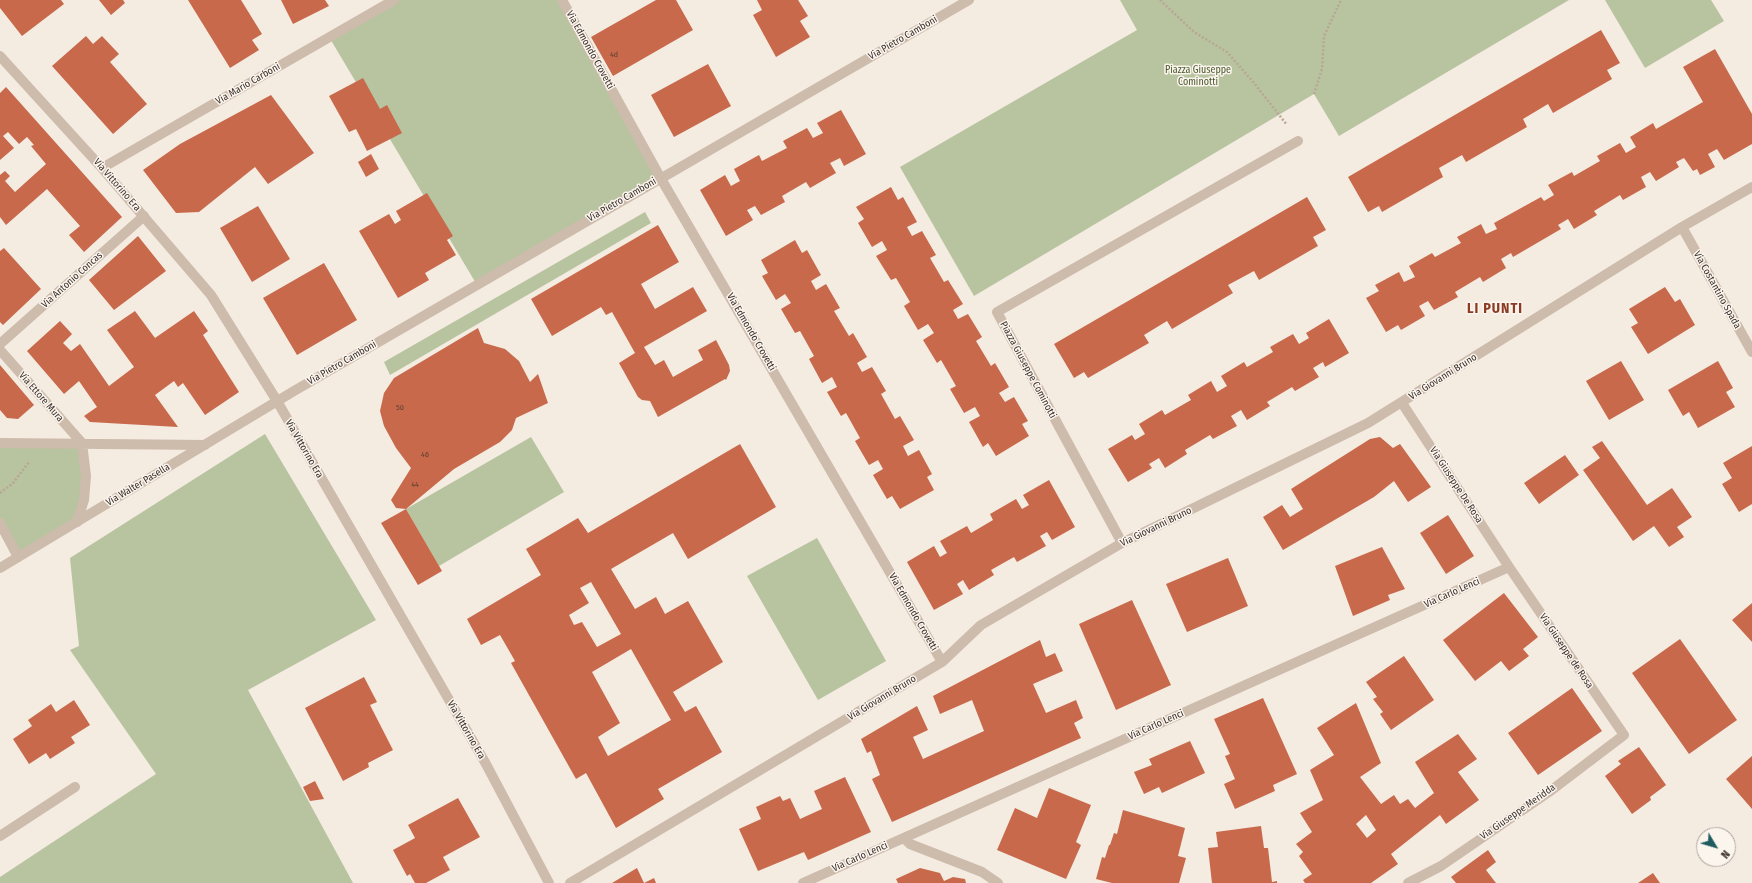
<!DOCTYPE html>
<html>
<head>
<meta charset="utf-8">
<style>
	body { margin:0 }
	#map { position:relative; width:1752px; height:883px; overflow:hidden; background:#f4ebe1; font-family:"Fira Sans Condensed",sans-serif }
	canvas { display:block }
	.north { position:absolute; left:1696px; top:827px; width:40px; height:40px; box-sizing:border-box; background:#fbf5ee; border:1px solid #aea6a0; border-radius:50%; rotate:128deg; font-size:11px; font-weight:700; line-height:16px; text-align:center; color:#3b302b }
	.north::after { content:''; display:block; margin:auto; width:14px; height:18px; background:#1f5a5e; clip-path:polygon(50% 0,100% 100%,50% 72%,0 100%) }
</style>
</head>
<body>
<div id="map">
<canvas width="1752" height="883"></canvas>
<div class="north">N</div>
</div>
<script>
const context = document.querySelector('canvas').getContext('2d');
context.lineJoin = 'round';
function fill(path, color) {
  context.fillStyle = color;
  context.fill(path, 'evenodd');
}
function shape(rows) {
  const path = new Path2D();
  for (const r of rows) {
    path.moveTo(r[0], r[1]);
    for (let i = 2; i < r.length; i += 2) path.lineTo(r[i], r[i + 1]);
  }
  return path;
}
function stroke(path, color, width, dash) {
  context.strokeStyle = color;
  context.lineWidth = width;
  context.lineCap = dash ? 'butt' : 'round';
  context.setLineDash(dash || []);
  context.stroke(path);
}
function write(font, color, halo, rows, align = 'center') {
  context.font = font + ' "Fira Sans Condensed",sans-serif';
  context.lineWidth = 3;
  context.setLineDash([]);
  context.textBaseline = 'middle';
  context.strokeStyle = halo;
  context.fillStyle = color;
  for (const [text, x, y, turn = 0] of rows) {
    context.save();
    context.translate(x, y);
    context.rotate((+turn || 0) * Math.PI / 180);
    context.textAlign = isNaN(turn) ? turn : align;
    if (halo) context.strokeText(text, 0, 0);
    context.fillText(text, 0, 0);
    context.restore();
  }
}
const green = shape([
	[394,0,562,0,660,177,477,285,329,37],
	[1120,0,1569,0,1339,136,1314,94,974,296,900,167,1137,30],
	[1605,0,1711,0,1724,21,1645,68],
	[645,212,651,223,390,375,384,362],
	[265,434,376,620,248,690,353,883,0,883,0,877,156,774,70,650,79,646,70,558],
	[531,437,564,492,439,566,406,509],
	[0,443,82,443,85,463,77,522,18,557,0,523],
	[817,538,886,661,818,700,747,576]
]);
const building = shape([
	[0,0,61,0,64,4,22,36,0,8],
	[99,0,123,0,125,3,111,15],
	[188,0,241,0,262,34,252,40,259,50,230,68],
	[281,0,325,0,329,6,293,24],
	[656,0,676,0,693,30,613,76,591,37],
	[757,0,798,0,808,16,800,21,810,37,776,57,753,15,762,10],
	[1601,30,1620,63,1607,70,1612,79,1553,113,1548,104,1523,119,1527,127,1466,162,1462,155,1439,168,1443,177,1382,212,1379,206,1368,212,1348,177],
	[86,36,93,44,102,36,119,54,110,62,147,104,113,134,52,66],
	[1715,49,1752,114,1752,144,1724,160,1717,149,1708,154,1715,167,1700,175,1697,169,1693,171,1684,158,1676,162,1679,167,1656,181,1650,172,1641,177,1646,187,1623,200,1620,195,1594,211,1597,215,1574,229,1568,219,1558,225,1561,229,1513,257,1511,253,1501,259,1506,268,1483,282,1480,277,1455,292,1458,297,1434,310,1428,301,1419,306,1425,316,1401,330,1398,325,1386,332,1366,298,1379,291,1375,285,1399,272,1404,282,1415,277,1409,266,1432,253,1435,257,1461,243,1457,237,1481,224,1486,234,1497,229,1494,223,1541,197,1544,201,1554,195,1548,185,1572,172,1574,176,1600,161,1597,156,1620,143,1626,153,1636,147,1630,137,1653,123,1656,129,1703,102,1683,67],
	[708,64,731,106,674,137,651,95],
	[363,78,380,109,387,105,402,133,367,151,356,129,349,132,329,96],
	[6,87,122,217,84,252,69,235,80,226,47,189,6,225,0,217,0,175,5,171,10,176,5,181,15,192,46,164,31,146,34,145,27,137,19,144,8,132,3,136,14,148,0,160,0,93],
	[271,95,314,153,268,184,255,167,199,212,176,213,143,170,180,144],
	[841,110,866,154,844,166,840,158,830,163,836,173,810,188,806,182,782,196,785,202,761,215,755,206,747,210,753,220,726,236,700,190,725,175,731,186,740,181,734,169,759,155,762,161,787,148,783,141,807,128,813,138,823,133,817,123],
	[371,154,379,169,366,177,358,162],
	[891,187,898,200,903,197,917,222,907,227,912,236,922,231,936,255,930,258,944,282,948,280,963,304,953,310,958,319,968,314,982,337,976,341,991,366,995,363,1009,387,999,393,1005,402,1014,397,1028,421,1022,424,1029,436,996,456,988,443,983,447,969,422,980,416,975,407,964,413,950,389,956,386,941,360,937,363,923,340,934,333,928,324,918,330,904,306,910,302,896,278,891,280,876,256,887,250,882,241,872,247,858,223,864,219,856,207],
	[427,193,453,236,447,240,456,255,425,273,429,280,398,298,359,231,389,214,395,224,401,220,396,211],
	[1307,197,1326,230,1313,237,1318,246,1259,280,1254,271,1228,285,1233,293,1172,329,1167,321,1144,335,1149,343,1088,378,1084,372,1074,378,1054,344],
	[258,206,290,259,252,282,220,228],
	[658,225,679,262,641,284,655,309,693,287,707,311,644,347,655,365,664,360,673,377,703,360,698,350,716,340,729,365,730,371,726,380,725,379,658,417,650,401,642,400,638,397,619,363,635,353,612,312,606,315,601,307,552,336,531,299],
	[138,236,166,271,114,310,89,280],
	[795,240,802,253,807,250,821,275,811,281,816,290,826,284,840,308,834,311,849,336,853,333,867,357,857,363,862,372,872,367,886,391,881,394,895,419,900,416,914,440,903,446,908,456,919,450,932,474,927,477,934,490,900,509,892,496,887,499,873,475,883,469,878,460,869,465,855,441,860,438,846,413,841,416,827,392,837,387,832,377,822,383,809,359,814,356,800,331,795,333,781,309,791,303,785,294,776,300,762,276,768,273,761,260],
	[4,248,41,289,3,325,0,322,0,251],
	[324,263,357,320,297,355,263,298],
	[1665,287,1675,302,1680,299,1695,325,1648,354,1631,327,1638,323,1629,309],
	[135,311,155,338,194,311,208,331,203,335,239,392,205,415,183,383,178,387,174,381,155,395,178,427,90,422,84,416,97,407,79,381,64,394,27,351,60,321,72,334,63,343,71,351,80,344,109,386,134,367,107,330],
	[1329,319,1349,353,1325,367,1323,362,1313,368,1319,377,1295,391,1292,387,1267,402,1270,406,1247,420,1241,410,1231,416,1237,426,1213,439,1210,435,1185,450,1187,454,1165,468,1159,458,1149,464,1152,468,1128,482,1108,449,1132,435,1135,440,1145,434,1139,424,1162,410,1165,415,1191,400,1188,395,1211,381,1217,392,1227,386,1221,376,1244,362,1247,367,1273,352,1270,347,1293,334,1299,344,1309,338,1306,333],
	[478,328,484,343,505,349,519,361,530,382,538,374,548,403,516,418,512,430,500,442,454,469,406,509,396,508,391,500,411,468,396,448,384,426,380,411,384,393,394,378],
	[1621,361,1644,400,1609,420,1586,381],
	[1718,361,1733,388,1726,392,1735,407,1698,428,1689,412,1683,416,1668,390],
	[0,365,34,405,18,419,7,418,0,410],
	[1380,437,1393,448,1400,444,1431,487,1408,502,1394,481,1374,497,1283,550,1263,517,1282,505,1290,517,1303,509,1291,489,1370,439],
	[1602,441,1647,505,1672,488,1692,517,1677,527,1684,537,1669,547,1654,526,1633,541,1583,470,1600,458,1592,447],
	[740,444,776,507,688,559,673,533,611,569,635,609,656,597,665,614,688,601,723,662,673,692,685,712,696,706,722,752,658,789,664,799,616,828,586,773,576,779,511,663,515,661,500,635,481,645,467,619,541,575,526,549,578,518,588,533],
	[591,582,621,634,597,647,582,622,574,625,569,615,589,603,580,588],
	[631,649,671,720,608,756,598,737,620,723,592,672],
	[1752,446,1752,504,1739,512,1722,484,1732,478,1723,463],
	[1565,455,1579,475,1539,504,1524,483],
	[1049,480,1075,527,1052,540,1047,532,1040,536,1046,546,1017,562,1014,557,991,570,994,575,969,590,963,580,957,584,963,594,934,610,907,562,934,546,940,557,947,553,940,541,967,526,971,533,993,520,990,514,1016,499,1022,509,1029,505,1023,495],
	[406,509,442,571,418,585,381,523],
	[1448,515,1474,556,1446,574,1420,533],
	[1382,547,1405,589,1388,595,1390,600,1353,616,1335,566],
	[1228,558,1248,606,1187,632,1166,584],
	[1504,593,1538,637,1523,649,1529,656,1509,671,1501,661,1475,681,1443,640],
	[1132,600,1171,685,1116,710,1079,624],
	[1752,603,1752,642,1732,620],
	[1680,639,1737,720,1689,754,1632,673],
	[1040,640,1046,657,1055,653,1063,671,1033,684,1046,713,1076,700,1083,718,1074,723,1081,738,892,822,872,779,880,775,871,751,867,753,861,739,917,706,928,730,913,737,923,759,984,731,972,700,940,714,933,696],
	[1404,656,1434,700,1391,730,1380,714,1383,712,1373,699,1377,697,1366,682],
	[364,677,377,702,370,705,393,750,368,763,369,767,343,781,305,708],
	[1572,688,1602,731,1538,775,1508,733],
	[1263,698,1297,774,1273,785,1275,791,1235,809,1224,784,1235,779,1225,756,1230,754,1214,719],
	[74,700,90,725,71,737,75,743,50,759,46,753,29,764,13,739,32,726,28,720,51,704,56,712],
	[1356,703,1381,763,1360,777,1381,804,1394,795,1400,804,1408,799,1415,808,1434,793,1415,762,1458,734,1477,759,1458,772,1479,800,1446,824,1440,815,1391,854,1398,864,1371,883,1305,883,1303,880,1312,874,1299,856,1303,852,1296,844,1312,832,1300,813,1323,800,1310,770,1334,755,1317,728],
	[1366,815,1376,830,1367,838,1356,824],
	[1190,741,1205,773,1162,793,1159,787,1144,794,1134,772,1152,765,1149,759],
	[1639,747,1666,785,1650,797,1651,800,1632,814,1605,776,1621,764,1618,761],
	[1752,756,1752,809,1726,779],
	[845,777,871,832,808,860,804,852,758,871,739,829,761,819,756,807,780,796,783,801,790,798,800,819,822,809,814,791],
	[315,781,324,799,310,801,303,787],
	[1049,788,1091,805,1076,842,1081,845,1066,879,997,850,1015,808,1037,818],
	[458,798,480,837,443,857,450,870,426,883,415,883,410,874,407,876,393,850,415,838,408,825],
	[1123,810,1185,828,1178,856,1186,858,1179,883,1112,883,1096,879,1102,857,1105,858,1109,845,1110,845,1114,833,1117,834],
	[1261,826,1264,848,1268,848,1272,882,1277,881,1277,883,1212,883,1208,848,1218,847,1216,832],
	[1488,850,1496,862,1486,870,1496,883,1456,883,1451,877],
	[637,868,644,883,654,878,656,883,612,883],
	[920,868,940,873,944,881,953,877,965,879,966,883,898,883,896,879],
	[1653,873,1660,883,1638,883]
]);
const path = shape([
	[1160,0,1194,32,1227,52,1254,83,1287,125],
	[1314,94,1322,69,1324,36,1341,0],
	[0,493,13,483,29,462]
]);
const minor = shape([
	[562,0,660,177,942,662],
	[102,168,394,0],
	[1682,227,1752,352],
	[0,344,144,216],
	[0,350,82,443,86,476,84,500,77,522],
	[1402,403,1509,567,1624,735,1549,792,1441,866,1408,883],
	[0,443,205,445],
	[0,523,18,557],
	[1122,543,997,312,1298,141],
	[0,836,75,787],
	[904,838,910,844,982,872,998,883],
	[570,883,942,662,981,625,1122,543,1368,423,1682,227,1752,187],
	[803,883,1509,567]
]);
const tertiary = shape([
	[0,56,102,168,211,295,277,401,486,764,549,883],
	[0,568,294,391,969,0]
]);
const numberNames = [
	["4d",614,55],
	["50",400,408],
	["46",425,455],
	["44",415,485]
];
const streetNames = [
	["Via Pietro Camboni",903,38,-30],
	["Via Edmondo Crovetti",590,50,61],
	["Via Mario Carboni",248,84,-30],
	["Via Vittorino Era",117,185,49],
	["Via Pietro Camboni",622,200,-30],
	["Via Antonio Concas",72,280,-42],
	["Via Costantino Spada",1717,290,61],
	["Via Edmondo Crovetti",751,332,60],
	["Via Pietro Camboni",342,363,-30],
	["Piazza Giuseppe Cominotti",1028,370,62],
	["Via Giovanni Bruno",1443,377,-32],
	["Via Ettore Mura",41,397,49],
	["Via Vittorino Era",304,449,60],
	["Via Walter Pasella",138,485,-31],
	["Via Giuseppe De Rosa",1456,485,57],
	["Via Giovanni Bruno",1156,527,-26],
	["Via Carlo Lenci",1452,593,-24],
	["Via Edmondo Crovetti",913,612,60],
	["Via Giuseppe de Rosa",1566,651,56],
	["Via Giovanni Bruno",882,698,-31],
	["Via Carlo Lenci",1156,725,-24],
	["Via Vittorino Era",466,730,60],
	["Via Giuseppe Meridda",1518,812,-35],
	["Via Carlo Lenci",860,857,-24]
];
const parkNames = [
	["Piazza Giuseppe",1198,70],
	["Cominotti",1198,82]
];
const districtNames = [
	["LI PUNTI",1495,309]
];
fill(green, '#b8c4a0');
fill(building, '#c8694b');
stroke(path, '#b9a596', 2.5, [2, 2]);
stroke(minor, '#cdbbac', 10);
stroke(tertiary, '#cdbbac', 10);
write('8px', '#5e3e33', null, numberNames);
write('10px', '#3b302b', '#fbf5ee', streetNames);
write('10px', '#4a5a2e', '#fbf5ee', parkNames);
context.letterSpacing = '1px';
write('bold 14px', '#8c3b22', '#fbf5ee', districtNames);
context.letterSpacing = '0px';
</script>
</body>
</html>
